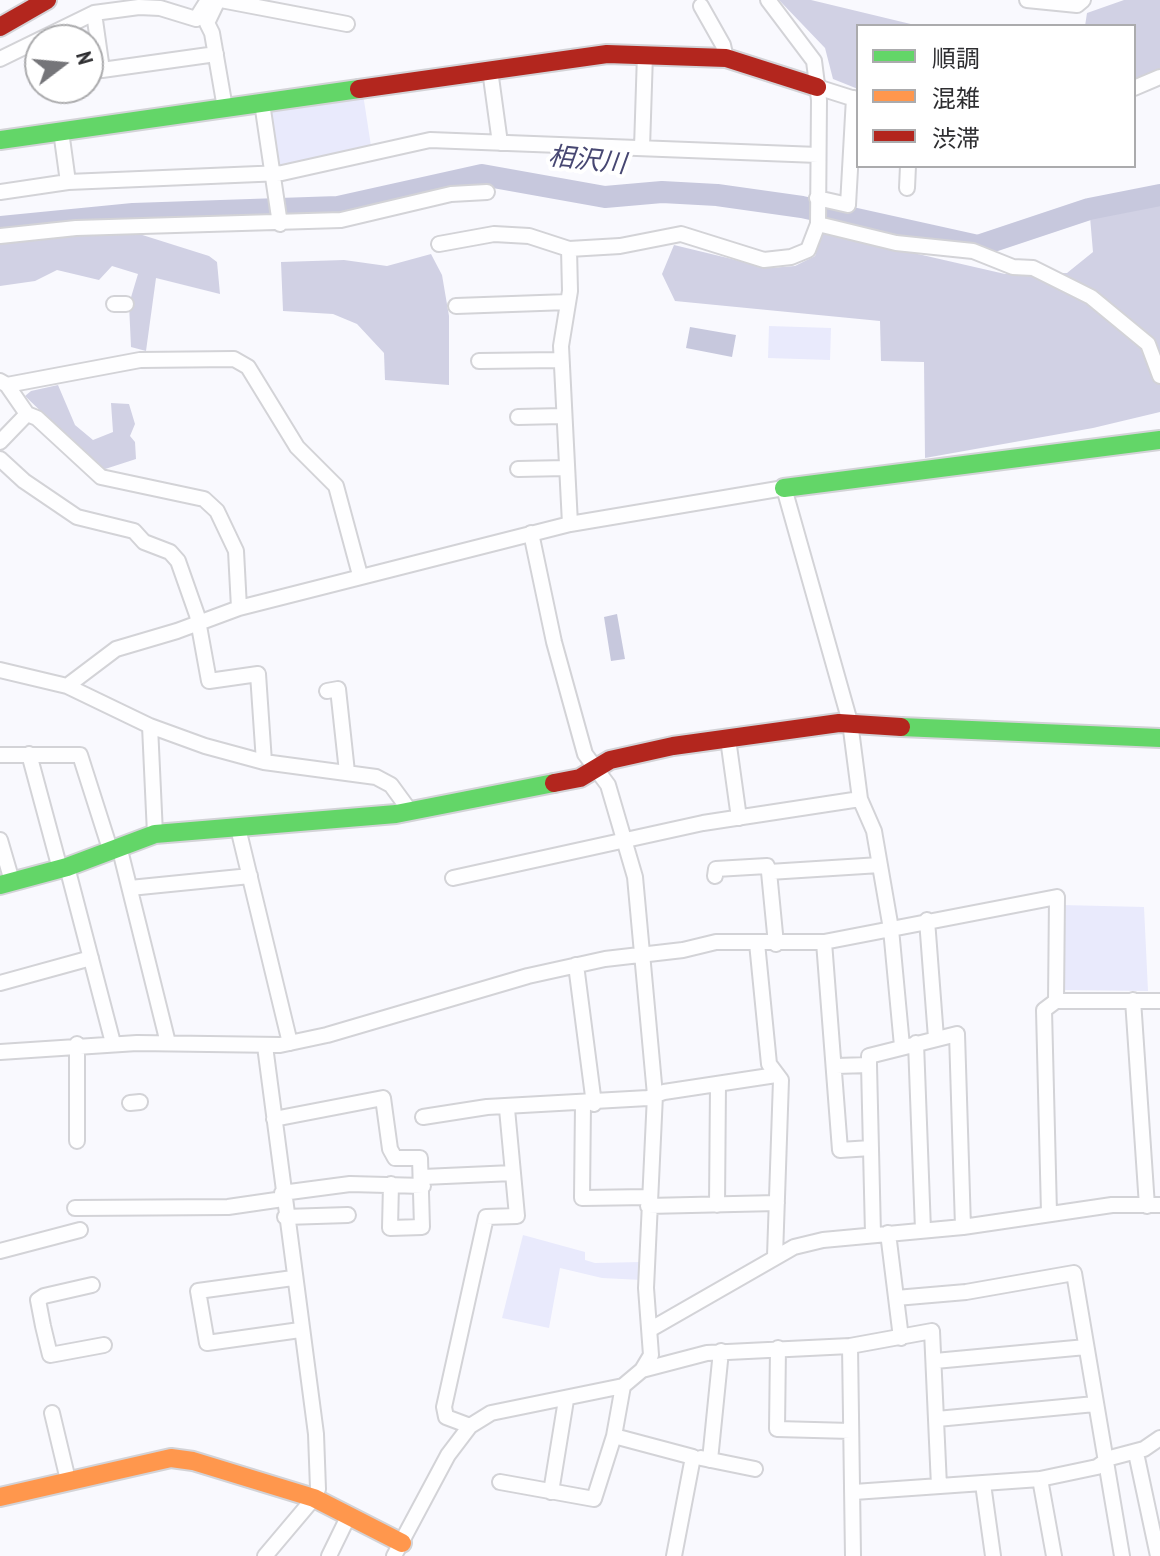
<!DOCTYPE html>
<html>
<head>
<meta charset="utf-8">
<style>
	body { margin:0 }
	#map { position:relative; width:1160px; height:1556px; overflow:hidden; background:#f9f9fe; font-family:"PT Sans Narrow","Noto Sans JP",sans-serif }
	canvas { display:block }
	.legend { position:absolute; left:856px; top:24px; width:280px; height:144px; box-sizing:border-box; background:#fff; border:2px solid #ababad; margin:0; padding:10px 14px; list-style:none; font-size:24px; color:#2e2e31 }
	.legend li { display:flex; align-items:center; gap:16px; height:40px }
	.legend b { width:40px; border:2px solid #ababad }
	.north { position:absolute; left:24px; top:24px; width:80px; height:80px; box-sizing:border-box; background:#fff; border:2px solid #ababad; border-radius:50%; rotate:74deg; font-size:22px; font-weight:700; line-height:32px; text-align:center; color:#2e2e31 }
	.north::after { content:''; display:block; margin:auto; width:28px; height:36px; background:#757579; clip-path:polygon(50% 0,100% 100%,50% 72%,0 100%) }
</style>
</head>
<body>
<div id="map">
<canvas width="1160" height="1556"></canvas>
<ul class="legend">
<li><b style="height:10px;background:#63d668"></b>順調</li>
<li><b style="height:10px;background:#ff974d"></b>混雑</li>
<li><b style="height:10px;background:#b3261e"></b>渋滞</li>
</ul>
<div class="north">N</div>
</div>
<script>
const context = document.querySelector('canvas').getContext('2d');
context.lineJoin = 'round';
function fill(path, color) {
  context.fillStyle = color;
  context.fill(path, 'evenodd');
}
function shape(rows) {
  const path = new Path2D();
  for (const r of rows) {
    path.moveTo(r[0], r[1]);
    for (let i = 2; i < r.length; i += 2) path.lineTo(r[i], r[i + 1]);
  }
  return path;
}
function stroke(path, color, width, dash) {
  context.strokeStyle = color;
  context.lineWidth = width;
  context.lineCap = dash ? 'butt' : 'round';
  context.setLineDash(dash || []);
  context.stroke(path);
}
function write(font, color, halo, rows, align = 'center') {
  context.font = font + ' "PT Sans Narrow","Noto Sans JP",sans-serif';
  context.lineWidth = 8;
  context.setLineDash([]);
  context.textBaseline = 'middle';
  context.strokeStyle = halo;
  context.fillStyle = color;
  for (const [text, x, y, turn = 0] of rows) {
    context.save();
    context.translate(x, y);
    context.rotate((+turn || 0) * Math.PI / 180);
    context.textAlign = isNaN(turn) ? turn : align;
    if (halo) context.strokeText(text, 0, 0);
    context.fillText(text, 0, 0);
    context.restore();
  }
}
const green = shape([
	[363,94,371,146,277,167,267,108],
	[769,326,831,328,830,360,768,358],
	[1062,905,1144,907,1148,991,1063,990],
	[523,1235,585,1252,585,1260,595,1263,641,1262,642,1280,602,1278,560,1268,549,1328,502,1318]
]);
const forest = shape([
	[779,0,811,0,919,26,858,26,858,89,833,79,825,48],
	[1124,0,1160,0,1160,74,1134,84,1134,26,1085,26,1087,13],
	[1160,197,1160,412,1093,428,925,458,924,362,881,361,880,321,675,301,662,274,674,245,769,268,795,266,815,256,822,232,1005,274,1067,273,1093,252,1089,205],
	[88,233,136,233,209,256,217,262,220,294,156,278,146,351,131,347,129,304,138,274,112,266,99,280,57,270,35,281,0,286,0,241],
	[431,254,442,275,449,316,449,385,385,380,384,353,357,324,333,314,283,311,281,262,344,260,387,266],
	[58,385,75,425,93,440,113,432,111,403,129,404,135,424,130,436,135,442,136,459,102,470,25,396,31,391]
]);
const water = shape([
	[690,327,736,335,732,357,686,348],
	[617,614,625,659,611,661,604,617]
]);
const river = shape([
	[0,227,133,214,338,207,482,175,605,197,662,192,717,195,802,207,978,246,1089,209,1160,195]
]);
const street = shape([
	[218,0,207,23,212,33,225,108],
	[221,0,347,24],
	[1027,0,1077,5,1083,0],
	[701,6,723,45,726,58],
	[94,13,102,70,216,54],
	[0,59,94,13,139,7,160,8,196,19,208,0],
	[490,70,500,143],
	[817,87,858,100],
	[1134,88,1160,77],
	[262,103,280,224],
	[61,131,68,182],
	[642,148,645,54],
	[907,188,908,166],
	[0,192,68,182,282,173,430,140,818,155],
	[817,198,848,205,854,98],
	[818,224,896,243,973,251,1013,267,1033,268,1091,297,1148,344,1160,376],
	[0,236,76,228,341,220,451,194,487,192],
	[439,244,494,234,529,236,569,249],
	[114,304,126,304],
	[456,306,568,302],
	[479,361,561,360],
	[0,381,7,385,140,360,234,359,248,367,297,447,336,486,360,575],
	[7,385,27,414,37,418,101,477,204,499,217,511,236,551,239,608],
	[518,417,563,416],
	[0,442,27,414],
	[0,459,24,481,77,517,134,531,144,542,170,552,178,561,197,615,209,681,258,674,264,762],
	[518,469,566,468],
	[570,524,784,488,850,722,860,799,874,831,891,929,902,1046],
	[0,670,67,686,150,726,205,746,264,762,376,777,391,785,410,811],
	[67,686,116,649,177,631,239,608,570,524,561,346,570,291,569,249,620,246,681,234,764,260,791,257,808,250,818,224,819,100,814,61,768,0],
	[327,691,338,689,347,772],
	[150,726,155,834],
	[728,739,739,818],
	[29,754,60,869],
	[0,755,80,755,110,849],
	[238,828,290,1043],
	[0,840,12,881],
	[119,846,168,1043],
	[67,867,113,1043],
	[715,876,716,869,767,866,769,872],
	[453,878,703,823,860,799],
	[130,888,250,876],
	[927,920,936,1038],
	[824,942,840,1150,871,1148],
	[757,943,769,1064,781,1080,775,1256],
	[776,944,769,872,880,865],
	[576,965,594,1104],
	[0,983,91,958],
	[1133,1000,1147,1206],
	[1056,1001,1160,1001],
	[916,1043,923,1230],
	[77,1044,77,1141],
	[0,1052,137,1043,280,1045,327,1035,528,976,605,959,683,950,716,942,824,942,1057,897,1056,1001,1044,1010,1049,1213],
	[869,1065,873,1234],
	[836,1066,869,1065,869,1056,957,1034,963,1227],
	[130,1103,140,1102],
	[583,1104,582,1198,648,1197],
	[423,1117,487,1107,648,1098,664,1092,776,1075],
	[274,1119,383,1098,390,1149,395,1158,420,1158,422,1227,390,1228,391,1184],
	[423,1177,513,1173],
	[282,1193,350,1184,423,1186],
	[717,1205,718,1085],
	[648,1206,777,1203],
	[75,1208,228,1207,283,1199],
	[285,1217,348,1215],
	[888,1233,901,1338],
	[0,1251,80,1230],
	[293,1278,198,1291,207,1343,300,1330],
	[92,1285,44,1296,38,1300,43,1326,50,1355,104,1345],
	[896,1298,966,1292,1074,1273,1122,1556],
	[651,1329,794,1247,823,1240,963,1227,1112,1205,1160,1205],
	[850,1346,853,1556],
	[778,1348,777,1429,851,1431],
	[935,1361,1086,1347],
	[642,1370,707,1353,850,1346,932,1331,939,1486],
	[623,1386,614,1436,693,1457,674,1556],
	[52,1413,68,1480],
	[937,1419,1095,1404],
	[470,1426,446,1417,444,1407,486,1217,517,1216,507,1109],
	[1136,1453,1158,1556],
	[701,1458,755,1469],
	[710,1460,721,1351],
	[1040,1479,1054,1556],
	[500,1482,594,1499,614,1436],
	[983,1484,993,1556],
	[551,1492,566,1400],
	[854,1492,1040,1479,1097,1467,1110,1458,1144,1449,1160,1438],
	[265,1556,314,1498,318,1489,316,1434,265,1046],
	[329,1556,349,1515],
	[394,1556,448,1455,470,1426,491,1413,623,1386,642,1370,651,1355,646,1288,655,1095,635,877,608,785,585,754,554,642,531,533]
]);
const fast = shape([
	[0,140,359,89],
	[784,488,1160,440],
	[901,727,1160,738],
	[0,885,67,867,155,834,396,814,554,783]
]);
const slow = shape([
	[0,1497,171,1458,193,1461,314,1498,402,1543]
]);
const jam = shape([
	[0,27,47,0],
	[359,89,607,54,726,58,817,87],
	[554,783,580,778,610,760,673,746,839,723,901,727]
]);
const waterNames = [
	["相沢川",587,161,6]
];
fill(green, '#e9eafc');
fill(forest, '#d1d1e4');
fill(water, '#c7c8dd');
stroke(river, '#c7c8dd', 22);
stroke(street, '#d3d3d7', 18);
stroke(fast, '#d3d3d7', 22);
stroke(slow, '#d3d3d7', 22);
stroke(jam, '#d3d3d7', 22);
stroke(street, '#fefeff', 14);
stroke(fast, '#63d668', 18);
stroke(slow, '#ff974d', 18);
stroke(jam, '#b3261e', 18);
write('italic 26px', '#474772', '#fff', waterNames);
</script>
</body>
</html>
